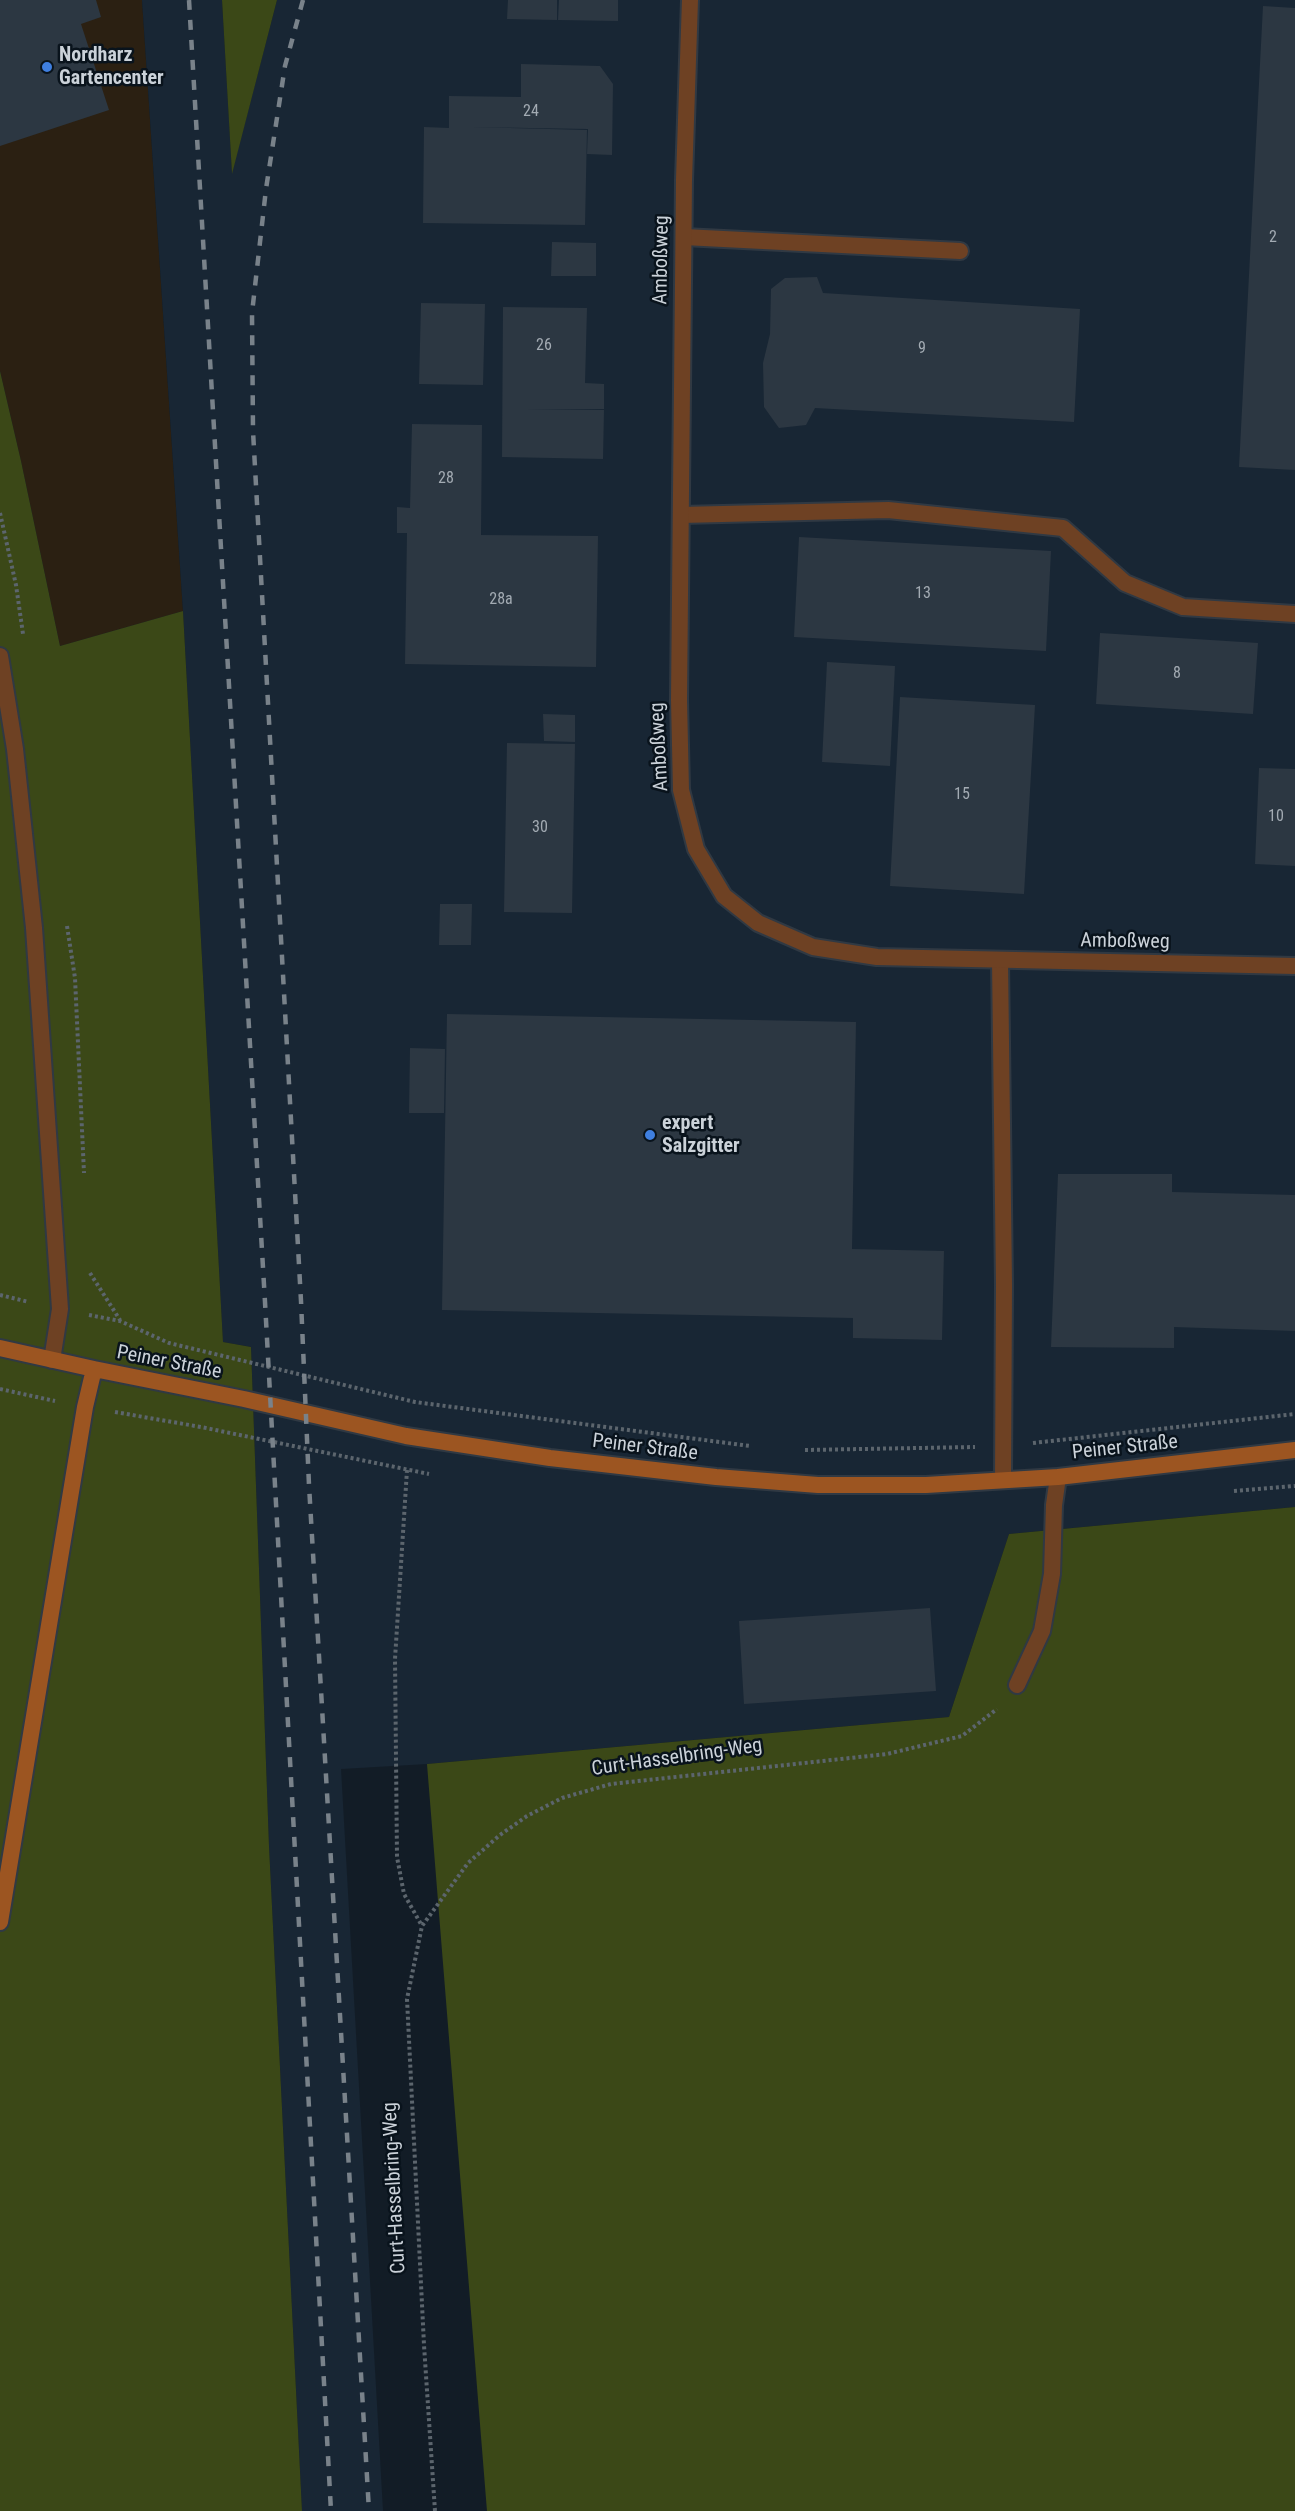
<!DOCTYPE html>
<html>
<head>
<meta charset="utf-8">
<style>
	body { margin:0 }
	canvas { display:block; background:#121c26 }
</style>
</head>
<body>
<canvas width="1295" height="2511"></canvas>
<script>
const context = document.querySelector('canvas').getContext('2d');
context.lineJoin = 'round';
function fill(path, color) {
  context.fillStyle = color;
  context.fill(path, 'evenodd');
}
function shape(rows) {
  const path = new Path2D();
  for (const r of rows) {
    path.moveTo(r[0], r[1]);
    for (let i = 2; i < r.length; i += 2) path.lineTo(r[i], r[i + 1]);
  }
  return path;
}
function stroke(path, color, width, dash) {
  context.strokeStyle = color;
  context.lineWidth = width;
  context.lineCap = dash ? 'butt' : 'round';
  context.setLineDash(dash || []);
  context.stroke(path);
}
function write(font, color, halo, rows, align = 'center') {
  context.font = font + ' "Roboto Condensed",sans-serif';
  context.lineWidth = 5;
  context.setLineDash([]);
  context.textBaseline = 'middle';
  context.strokeStyle = halo;
  context.fillStyle = color;
  for (const [text, x, y, turn = 0] of rows) {
    context.save();
    context.translate(x, y);
    context.rotate((+turn || 0) * Math.PI / 180);
    context.textAlign = isNaN(turn) ? turn : align;
    if (halo) context.strokeText(text, 0, 0);
    context.fillText(text, 0, 0);
    context.restore();
  }
}
const commercial = shape([
	[0,0,142,0,183,611,60,646,21,461,0,371]
]);
const built = shape([
	[142,0,222,0,232,172,277,0,1295,0,1295,1507,1009,1534,949,1717,427,1764,341,1769,383,2511,302,2511,269,1846,251,1347,223,1342,183,611]
]);
const green = shape([
	[222,0,277,0,232,174],
	[0,371,21,461,60,646,183,611,223,1342,251,1347,269,1846,302,2511,0,2511],
	[1295,1507,1295,2511,487,2511,427,1764,949,1717,1009,1534]
]);
const building = shape([
	[0,0,96,0,101,17,81,24,109,110,0,146],
	[508,0,557,0,557,20,507,19],
	[559,0,618,0,618,21,558,20],
	[1263,6,1295,8,1295,470,1239,467],
	[521,64,600,66,613,84,612,155,587,154,588,129,471,127,587,130,585,225,423,223,424,127,449,128,449,96,521,97],
	[552,242,596,243,596,276,551,276],
	[817,277,823,293,1080,309,1074,422,815,408,806,425,779,428,764,407,763,363,770,334,771,289,785,278],
	[421,303,485,304,483,385,419,384],
	[503,307,587,308,585,383,604,384,604,409,528,409,604,410,603,459,502,457],
	[412,424,482,425,481,535,598,536,596,667,405,664,407,533,397,533,397,507,410,508],
	[799,537,1051,551,1046,651,794,637],
	[1100,633,1258,643,1253,714,1096,704],
	[827,662,895,666,890,766,822,762],
	[900,697,1035,705,1024,894,890,886],
	[543,714,575,715,575,742,544,741],
	[507,743,575,744,572,913,504,912],
	[1259,768,1295,769,1295,866,1255,864],
	[440,904,472,904,471,945,439,945],
	[447,1014,856,1022,852,1249,944,1251,942,1340,853,1338,853,1318,442,1310],
	[410,1048,445,1049,444,1113,409,1113],
	[1058,1174,1172,1174,1172,1192,1295,1195,1295,1331,1174,1327,1174,1348,1051,1347],
	[930,1608,936,1691,744,1704,739,1621]
]);
const path = shape([
	[0,513,16,585,23,634],
	[67,926,75,978,84,1173],
	[90,1273,120,1320],
	[0,1295,29,1302],
	[89,1315,120,1321,169,1343,415,1402,750,1446],
	[0,1389,55,1401],
	[115,1412,201,1427,429,1474],
	[1033,1443,1295,1414],
	[805,1450,975,1447],
	[407,1470,395,1659,397,1857,404,1894,422,1926],
	[1234,1491,1295,1486],
	[435,2511,424,2345,407,1999,422,1926,468,1863,500,1835,527,1816,562,1798,611,1784,887,1754,962,1736,997,1709]
]);
const service = shape([
	[684,237,960,251],
	[681,515,888,510,1063,528,1125,583,1183,607,1295,614],
	[1000,960,1004,1285,1003,1480],
	[1017,1685,1042,1631,1052,1574,1054,1505,1058,1477]
]);
const minor = shape([
	[690,0,684,180,679,700,681,790,696,849,724,896,758,923,813,947,877,957,1295,966]
]);
const tertiary = shape([
	[0,656,15,749,34,928,60,1309,52,1360]
]);
const secondary = shape([
	[0,1348,94,1369,244,1399,406,1436,550,1458,716,1477,818,1485,926,1485,1058,1477,1295,1450],
	[0,1922,85,1407,94,1369]
]);
const rail = shape([
	[189,0,265,1302,331,2511],
	[303,0,285,66,266,189,252,313,253,431,301,1301,309,1485,369,2511]
]);
const markers = [
	[47,67,6,"#3f7fe0"],
	[650,1135,6,"#3f7fe0"]
];
const numberNames = [
	["24",531,112],
	["2",1273,238],
	["26",544,346],
	["9",922,349],
	["28",446,479],
	["13",923,594],
	["28a",501,600],
	["8",1177,674],
	["15",962,795],
	["10",1276,817],
	["30",540,828]
];
const poiNames = [
	["Nordharz",59,56],
	["Gartencenter",59,79],
	["expert",662,1124],
	["Salzgitter",662,1147]
];
const streetNames = [
	["Amboßweg",662,260,-89],
	["Amboßweg",660,747,-93],
	["Amboßweg",1125,942,1],
	["Peiner Straße",169,1363,11],
	["Peiner Straße",645,1448,7],
	["Peiner Straße",1125,1448,-6],
	["Curt-Hasselbring-Weg",677,1758,-8],
	["Curt-Hasselbring-Weg",395,2188,-93]
];
fill(commercial, '#2b2012');
fill(built, '#182634');
fill(green, '#3b4817');
fill(building, '#2c3742');
stroke(service, '#303943', 20);
stroke(minor, '#303943', 20);
stroke(tertiary, '#303943', 20);
stroke(secondary, '#303943', 20);
stroke(path, '#5c656d', 4, [3, 3]);
stroke(service, '#6e4123', 16);
stroke(minor, '#6e4123', 16);
stroke(tertiary, '#6e4123', 16);
stroke(secondary, '#9c5521', 16);
stroke(rail, '#79828a', 4.5, [10, 10]);
for (const [x, y, r, color] of markers) {
  const dot = new Path2D();
  dot.arc(x, y, r, 0, 2 * Math.PI);
  context.fillStyle = color;
  context.fill(dot);
  stroke(dot, '#09131c', 2);
}
write('16px', '#a3abb3', null, numberNames);
write('bold 20px', '#cbd2d9', '#09131c', poiNames, 'left');
write('20px', '#cbd2d9', '#09131c', streetNames);
</script>
</body>
</html>
